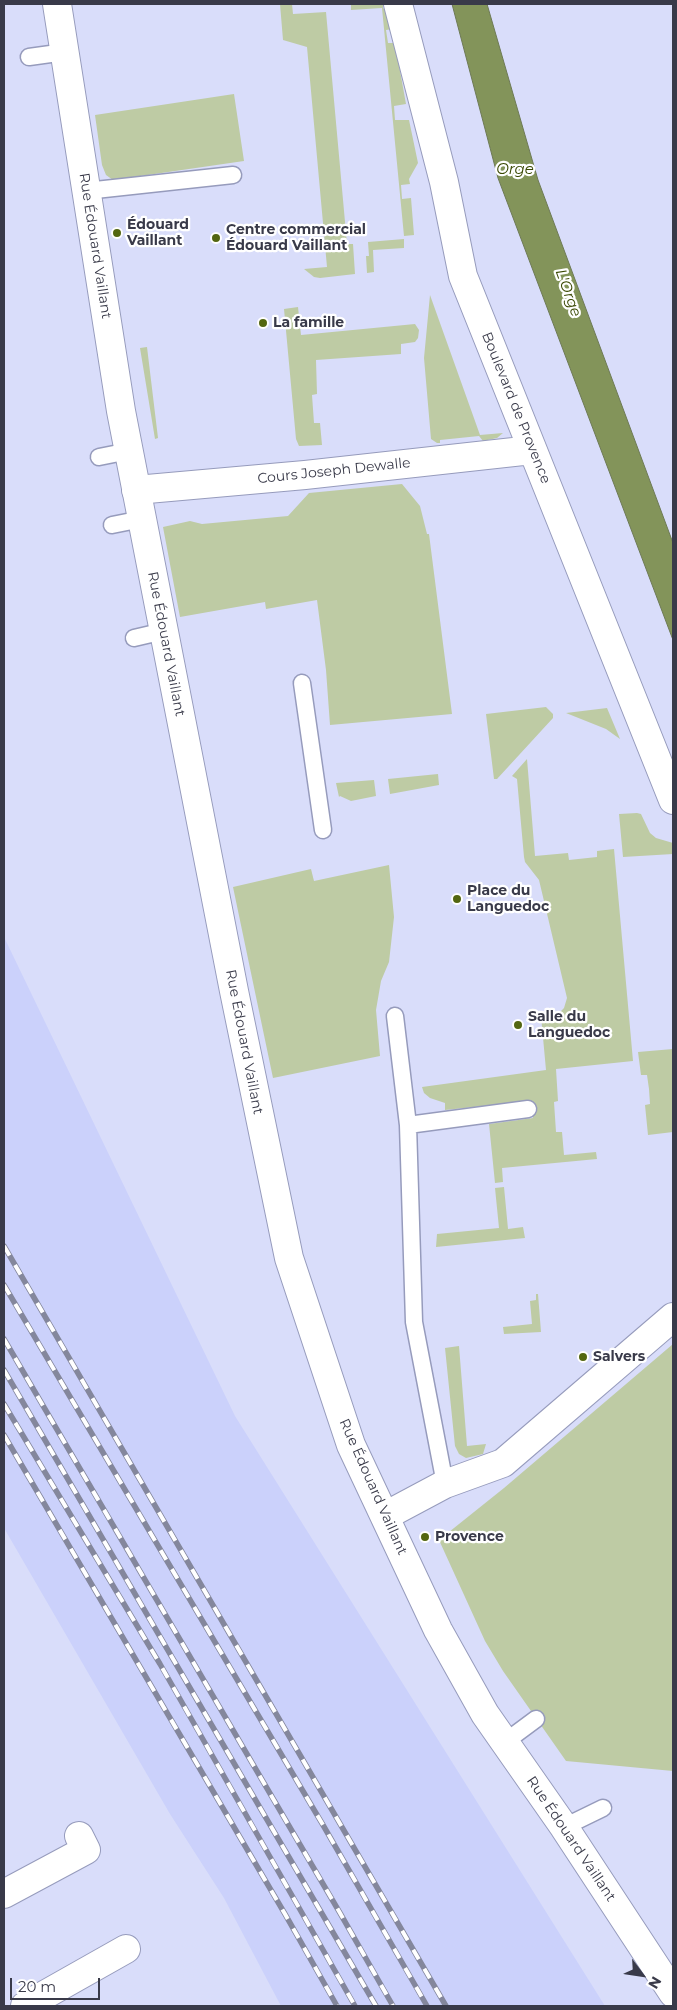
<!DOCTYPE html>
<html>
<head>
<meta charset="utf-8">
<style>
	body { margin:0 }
	#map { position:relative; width:677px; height:2010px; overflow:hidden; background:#d9ddfa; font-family:Montserrat,sans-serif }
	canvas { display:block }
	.frame { position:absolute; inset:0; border:5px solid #393a49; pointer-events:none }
	.north { position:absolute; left:617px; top:1950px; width:50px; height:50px; -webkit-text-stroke:4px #fff; paint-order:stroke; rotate:121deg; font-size:14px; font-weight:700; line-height:20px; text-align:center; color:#393a49 }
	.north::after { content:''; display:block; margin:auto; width:18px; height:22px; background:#393a49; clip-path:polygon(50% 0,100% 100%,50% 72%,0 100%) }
	.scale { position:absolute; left:10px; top:1978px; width:90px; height:22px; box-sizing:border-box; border:2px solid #393a49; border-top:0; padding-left:6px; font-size:15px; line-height:18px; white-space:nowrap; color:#393a49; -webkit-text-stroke:4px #fff; paint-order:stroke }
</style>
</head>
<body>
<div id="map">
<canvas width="677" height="2010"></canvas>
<div class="frame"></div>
<div class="north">N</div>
<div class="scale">20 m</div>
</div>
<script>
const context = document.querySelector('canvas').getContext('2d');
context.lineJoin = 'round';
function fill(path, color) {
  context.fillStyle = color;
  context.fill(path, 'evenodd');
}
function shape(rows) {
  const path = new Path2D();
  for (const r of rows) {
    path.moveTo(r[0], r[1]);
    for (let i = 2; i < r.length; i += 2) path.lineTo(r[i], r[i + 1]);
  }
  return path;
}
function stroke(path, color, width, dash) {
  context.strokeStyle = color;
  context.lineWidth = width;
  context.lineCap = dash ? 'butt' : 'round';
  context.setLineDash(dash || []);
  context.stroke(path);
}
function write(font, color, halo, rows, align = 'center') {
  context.font = font + ' Montserrat,sans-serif';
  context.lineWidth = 4.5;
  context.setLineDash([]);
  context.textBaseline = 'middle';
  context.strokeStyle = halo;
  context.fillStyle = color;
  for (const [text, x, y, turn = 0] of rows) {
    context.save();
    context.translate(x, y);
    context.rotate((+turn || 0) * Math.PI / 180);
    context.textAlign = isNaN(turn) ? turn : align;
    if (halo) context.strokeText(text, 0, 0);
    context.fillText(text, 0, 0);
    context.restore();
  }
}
const built = shape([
	[4,937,235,1416,605,2006,281,2006,224,1898,170,1814,4,1528]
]);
const green = shape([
	[280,4,292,4,293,14,326,12,347,244,353,244,355,274,320,278,314,277,304,269,327,267,307,47,283,40],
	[351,4,383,4,383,8,386,11,393,29,386,30,388,43,395,43,406,104,394,106,395,120,409,120,418,163,409,179,410,184,401,185,402,199,411,198,414,235,404,236,382,8,351,10],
	[234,94,244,161,113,180,106,175,102,165,95,115],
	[404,239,404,248,373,250,374,272,367,273,366,256,369,256,368,242],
	[430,295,480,435,503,433,497,438,483,441,479,436,440,440,440,443,437,443,431,439,424,358],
	[298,307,301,335,415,324,419,330,418,338,415,342,401,344,401,354,316,360,317,394,312,395,314,423,320,423,322,445,299,446,296,439,284,309],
	[147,347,158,438,155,439,140,348],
	[402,484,420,506,427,534,429,534,452,714,330,725,326,670,317,600,266,609,265,602,180,617,163,527,190,521,202,524,288,516,309,493],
	[546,707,553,714,553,718,497,779,494,779,486,714],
	[607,708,620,739,606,729,566,713],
	[527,759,535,856,568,853,569,860,597,857,597,851,614,849,633,1061,556,1069,558,1101,554,1102,556,1132,562,1132,564,1155,596,1152,597,1159,502,1168,503,1182,495,1183,489,1124,533,1118,531,1101,445,1110,445,1103,430,1098,424,1093,422,1087,546,1070,541,1016,555,1014,561,1011,564,1008,567,998,539,880,525,862,524,857,517,779,512,776],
	[438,774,439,785,390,794,388,779],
	[374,780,376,796,351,801,340,796,339,797,336,783],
	[637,813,641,814,650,833,656,838,673,843,673,854,623,857,619,814],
	[389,865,394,917,389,962,381,981,376,1010,380,1056,273,1078,233,887,311,869,314,881],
	[673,1049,673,1132,648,1135,645,1105,650,1104,649,1089,647,1075,641,1075,638,1052],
	[504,1187,508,1229,523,1227,525,1238,436,1247,437,1234,499,1228,495,1188],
	[536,1294,538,1294,541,1332,504,1334,503,1327,532,1324,530,1301,536,1300],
	[673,1344,673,1771,566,1761,503,1671,485,1641,439,1540,504,1488],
	[459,1346,467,1446,486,1444,483,1454,466,1458,459,1454,455,1446,445,1348]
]);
const water = shape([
	[452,4,487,4,538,180,673,543,673,640,498,178,452,4]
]);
const lane = shape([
	[29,57,65,52],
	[86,191,233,175],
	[99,457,129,451],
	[112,525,142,519],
	[134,638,164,631],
	[302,683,323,830],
	[395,1016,408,1125,414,1322,445,1484],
	[408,1125,528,1109],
	[505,1742,536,1719],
	[564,1827,603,1808]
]);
const street = shape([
	[398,4,444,182,463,276,673,800],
	[136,490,305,475,532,450],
	[385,1516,445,1484,503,1463,673,1317],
	[4,1894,86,1850,79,1836],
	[25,2006,126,1949]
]);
const secondary = shape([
	[57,4,121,411,234,991,289,1258,351,1445,438,1630,485,1714,564,1827,673,1993]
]);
const rail = shape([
	[4,1246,446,2006],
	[4,1285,323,1825,427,2006],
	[4,1339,340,1913,393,2006],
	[4,1370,376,2006],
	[4,1404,160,1664,355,2006],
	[4,1435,285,1914,337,2006]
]);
const markers = [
	[117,233,5,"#536611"],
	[216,238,5,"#536611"],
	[263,323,5,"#536611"],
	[457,899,5,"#536611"],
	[518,1025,5,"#536611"],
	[583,1357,5,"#536611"],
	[425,1537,5,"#536611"]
];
const poiNames = [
	["Édouard",127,225],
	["Vaillant",127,241],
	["Centre commercial",226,230],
	["Édouard Vaillant",226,246],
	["La famille",273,323],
	["Place du",467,891],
	["Languedoc",467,907],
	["Salle du",528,1017],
	["Languedoc",528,1033],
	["Salvers",593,1357],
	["Provence",435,1537]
];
const streetNames = [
	["Rue Édouard Vaillant",95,246,81],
	["Boulevard de Provence",516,408,68],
	["Cours Joseph Dewalle",334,471,-6],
	["Rue Édouard Vaillant",166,644,79],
	["Rue Édouard Vaillant",244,1042,79],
	["Rue Édouard Vaillant",373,1487,66],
	["Rue Édouard Vaillant",571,1839,56]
];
const waterNames = [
	["Orge",515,170],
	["L'Orge",568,293,70]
];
fill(built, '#cbd1fb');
fill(green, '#becba4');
fill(water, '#83945a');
stroke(water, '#6d7955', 1);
stroke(lane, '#969bbc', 19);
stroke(street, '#969bbc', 30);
stroke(secondary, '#969bbc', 30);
stroke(lane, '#fff', 16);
stroke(street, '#fff', 28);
stroke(secondary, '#fff', 28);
stroke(rail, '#84879c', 5.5);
stroke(rail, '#fff', 4, [11]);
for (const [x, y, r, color] of markers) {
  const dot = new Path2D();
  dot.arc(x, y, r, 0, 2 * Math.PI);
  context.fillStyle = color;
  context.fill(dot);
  stroke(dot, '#fff', 2);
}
write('bold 14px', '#393a49', '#fff', poiNames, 'left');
write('14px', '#393a49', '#fff', streetNames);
write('italic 15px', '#384700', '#fff', waterNames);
</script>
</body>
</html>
